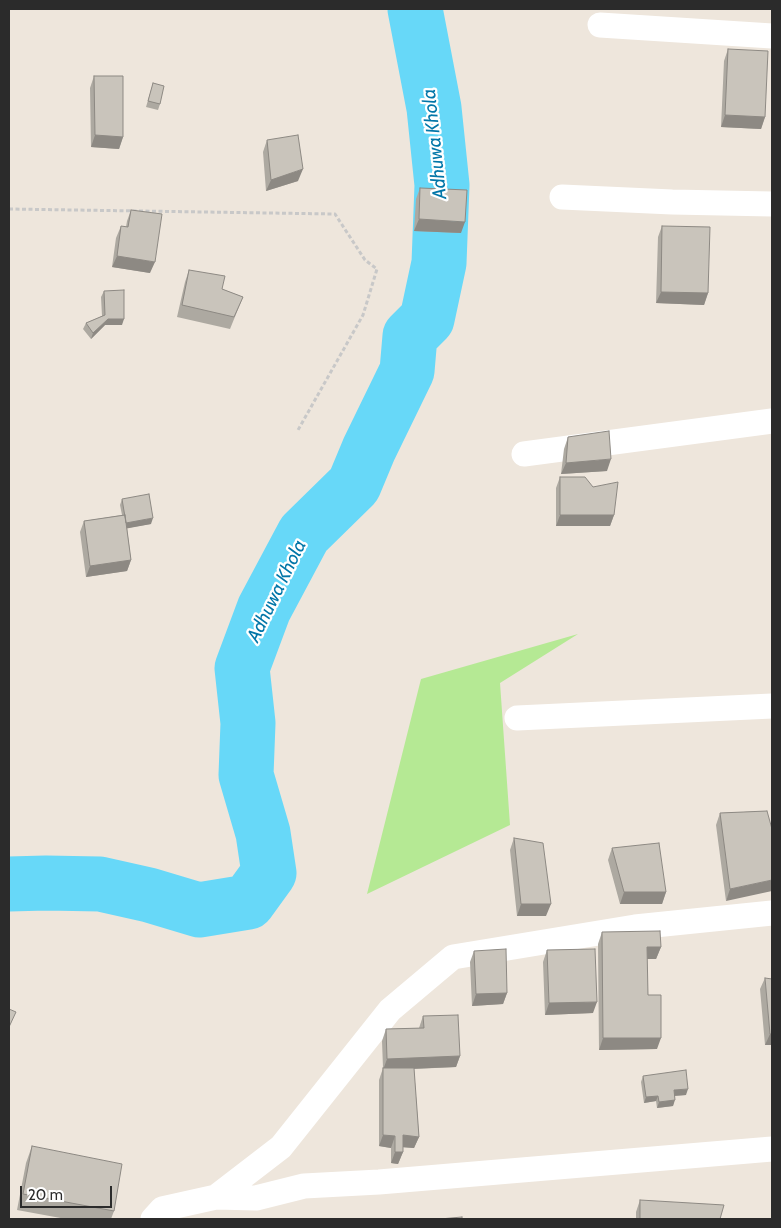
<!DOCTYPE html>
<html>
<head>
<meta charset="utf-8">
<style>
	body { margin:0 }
	#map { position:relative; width:781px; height:1228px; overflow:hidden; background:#eee6dc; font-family:Cabin,sans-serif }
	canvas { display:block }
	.frame { position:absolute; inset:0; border:10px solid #2b2b2b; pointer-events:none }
	.scale { position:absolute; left:20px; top:1186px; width:92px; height:22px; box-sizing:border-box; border:2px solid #2b2b2b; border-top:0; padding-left:6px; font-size:15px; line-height:18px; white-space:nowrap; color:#2b2b2b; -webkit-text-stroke:4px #fff; paint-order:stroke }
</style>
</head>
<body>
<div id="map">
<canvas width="781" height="1228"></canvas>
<div class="frame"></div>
<div class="scale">20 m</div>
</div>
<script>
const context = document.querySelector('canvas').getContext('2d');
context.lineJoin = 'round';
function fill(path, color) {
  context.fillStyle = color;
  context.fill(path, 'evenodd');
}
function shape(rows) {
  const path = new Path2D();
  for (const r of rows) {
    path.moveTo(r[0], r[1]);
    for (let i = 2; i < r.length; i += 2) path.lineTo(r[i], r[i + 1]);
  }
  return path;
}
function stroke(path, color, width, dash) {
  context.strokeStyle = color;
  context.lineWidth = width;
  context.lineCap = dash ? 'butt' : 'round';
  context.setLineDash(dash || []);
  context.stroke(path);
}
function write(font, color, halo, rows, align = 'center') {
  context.font = font + ' Cabin,sans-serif';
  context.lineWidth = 4.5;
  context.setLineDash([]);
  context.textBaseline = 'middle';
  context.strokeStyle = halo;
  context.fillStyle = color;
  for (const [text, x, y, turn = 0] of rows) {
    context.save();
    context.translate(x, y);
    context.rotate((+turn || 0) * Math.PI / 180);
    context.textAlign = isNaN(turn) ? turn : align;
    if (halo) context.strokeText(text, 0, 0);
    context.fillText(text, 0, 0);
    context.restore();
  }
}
const green = shape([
	[578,634,500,683,510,825,367,894,421,679]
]);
const river = shape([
	[9,884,46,883,100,884,149,895,199,910,248,902,269,873,263,833,246,775,248,723,242,668,264,609,304,534,354,485,369,449,407,371,410,336,427,319,439,263,442,185,434,108,415,9]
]);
const path = shape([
	[9,209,335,214,365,260,377,269,363,315,298,430]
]);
const minor = shape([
	[600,25,772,36],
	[562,197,672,202,772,204],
	[524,454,772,421],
	[517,718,772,706],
	[216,1197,281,1147,390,1010,453,957,635,927,772,913],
	[153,1219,162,1209,216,1197,256,1198,304,1186,379,1182,772,1149]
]);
const wall = shape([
	[728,49,765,117,761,129,721,127,724,61],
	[94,76,123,137,119,149,91,147,90,88],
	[153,83,160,104,158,110,146,107],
	[772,107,772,125,771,125],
	[267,140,298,181,266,191,263,152],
	[420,188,461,233,414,231,416,199],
	[131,210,150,273,112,267,116,238,121,226,126,227,127,221],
	[662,226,708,293,704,305,656,303,658,237],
	[189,270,222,289,243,297,230,329,177,317,185,282],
	[104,291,122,325,105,325,91,339,83,329,86,323,102,316,101,297],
	[568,437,607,471,561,474,564,449],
	[560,477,614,515,610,526,556,526,556,488],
	[122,499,151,524,127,528,131,560,127,571,86,577,80,532,84,521,122,515,120,505],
	[767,811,726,901,716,825,720,813],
	[514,838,546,916,517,916,510,850],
	[612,848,666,892,662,904,620,904,608,860],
	[602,932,661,947,656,959,647,959,648,995,657,1049,599,1050,598,944],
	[547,950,593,1013,545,1015,543,962],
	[474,951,507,993,503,1004,472,1006,470,962],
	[765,978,772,1045,765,1045,760,989],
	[423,1016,460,1056,456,1067,414,1069,419,1137,414,1148,403,1147,403,1152,398,1164,391,1163,391,1148,379,1146,379,1080,383,1068,382,1041,386,1029,419,1028],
	[643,1076,686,1095,675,1096,673,1106,657,1108,656,1101,644,1103,641,1082],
	[32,1146,114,1211,111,1219,66,1219,17,1210,26,1163],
	[640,1200,720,1219,636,1219,636,1212]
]);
const shadedWall = shape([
	[725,115,765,117,761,129,721,127],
	[95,135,123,137,119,149,91,147],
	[303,169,298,181,266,191,271,180],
	[419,219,465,222,461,233,414,231],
	[117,256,155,262,150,273,112,267],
	[661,292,708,293,704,305,656,303],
	[108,319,124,319,122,325,105,325,91,339,93,333],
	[611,459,607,471,561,474,566,463],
	[560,515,614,515,610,526,556,526],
	[153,518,151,524,124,529,126,523],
	[131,560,127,571,86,577,90,566],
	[772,880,772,891,726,901,730,889],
	[624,892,666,892,662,904,620,904],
	[521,904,551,904,546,916,517,916],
	[647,947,661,947,656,959,643,959],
	[507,993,503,1004,472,1006,476,994],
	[597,1002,593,1013,545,1015,549,1003],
	[770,1034,772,1034,772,1045,765,1045],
	[603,1038,661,1038,657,1049,599,1050],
	[460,1056,456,1067,383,1070,387,1059],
	[688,1089,686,1095,672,1096,674,1090],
	[658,1096,656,1101,644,1103,646,1097],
	[675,1100,673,1106,657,1108,659,1102],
	[383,1135,395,1136,391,1148,379,1146],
	[403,1135,419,1137,414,1148,399,1147],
	[395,1152,403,1152,398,1164,391,1163]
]);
const building = shape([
	[728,49,768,51,765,117,725,115,728,49],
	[94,76,123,76,123,137,95,135,94,76],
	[153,83,164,86,160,104,148,101,153,83],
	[298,135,303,169,271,180,267,140,298,135],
	[420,188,467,190,465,222,419,219,420,188],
	[131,210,162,214,155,262,117,256,121,226,128,227,131,210],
	[662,226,710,227,708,293,661,292,662,226],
	[189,270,225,276,222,289,243,297,234,317,182,305,189,270],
	[124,290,124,319,108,319,93,333,86,323,105,315,104,291,124,290],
	[609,431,611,459,566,463,568,437,609,431],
	[560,477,585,477,593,487,618,482,614,515,560,515,560,477],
	[149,494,153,518,126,523,122,499,149,494],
	[125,515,131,560,90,566,84,521,125,515],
	[767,811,772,829,772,880,730,889,720,813,767,811],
	[514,838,543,843,551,904,521,904,514,838],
	[659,843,666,892,624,892,612,848,659,843],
	[660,931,661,947,647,947,648,995,661,995,661,1038,603,1038,602,932,660,931],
	[506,949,507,993,476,994,474,951,506,949],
	[595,949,597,1002,549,1003,547,950,595,949],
	[765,978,772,979,772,1034,770,1034,765,978],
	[9,1009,16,1012,9,1027,9,1009],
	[458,1015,460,1056,387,1059,386,1029,424,1028,423,1016,458,1015],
	[383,1068,414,1068,419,1137,403,1135,403,1152,395,1152,395,1136,383,1135,383,1068],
	[686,1070,688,1089,674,1090,675,1100,659,1102,658,1096,646,1097,643,1076,686,1070],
	[32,1146,122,1164,114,1211,23,1194,32,1146],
	[640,1200,724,1205,720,1219,640,1219,640,1200],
	[462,1217,462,1219,440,1219,462,1217]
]);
const waterNames = [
	["Adhuwa Khola",435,144,-96],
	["Adhuwa Khola",277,591,-64]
];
fill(green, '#b5e994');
stroke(river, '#67d8f8', 55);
stroke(path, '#c8c8c8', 3, [4, 2.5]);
stroke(minor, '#fff', 25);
fill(wall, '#ada9a1');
fill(shadedWall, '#8d8983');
fill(building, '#c9c4bb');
stroke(building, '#8d8983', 1);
write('italic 19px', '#0276a8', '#fff', waterNames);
</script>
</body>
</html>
